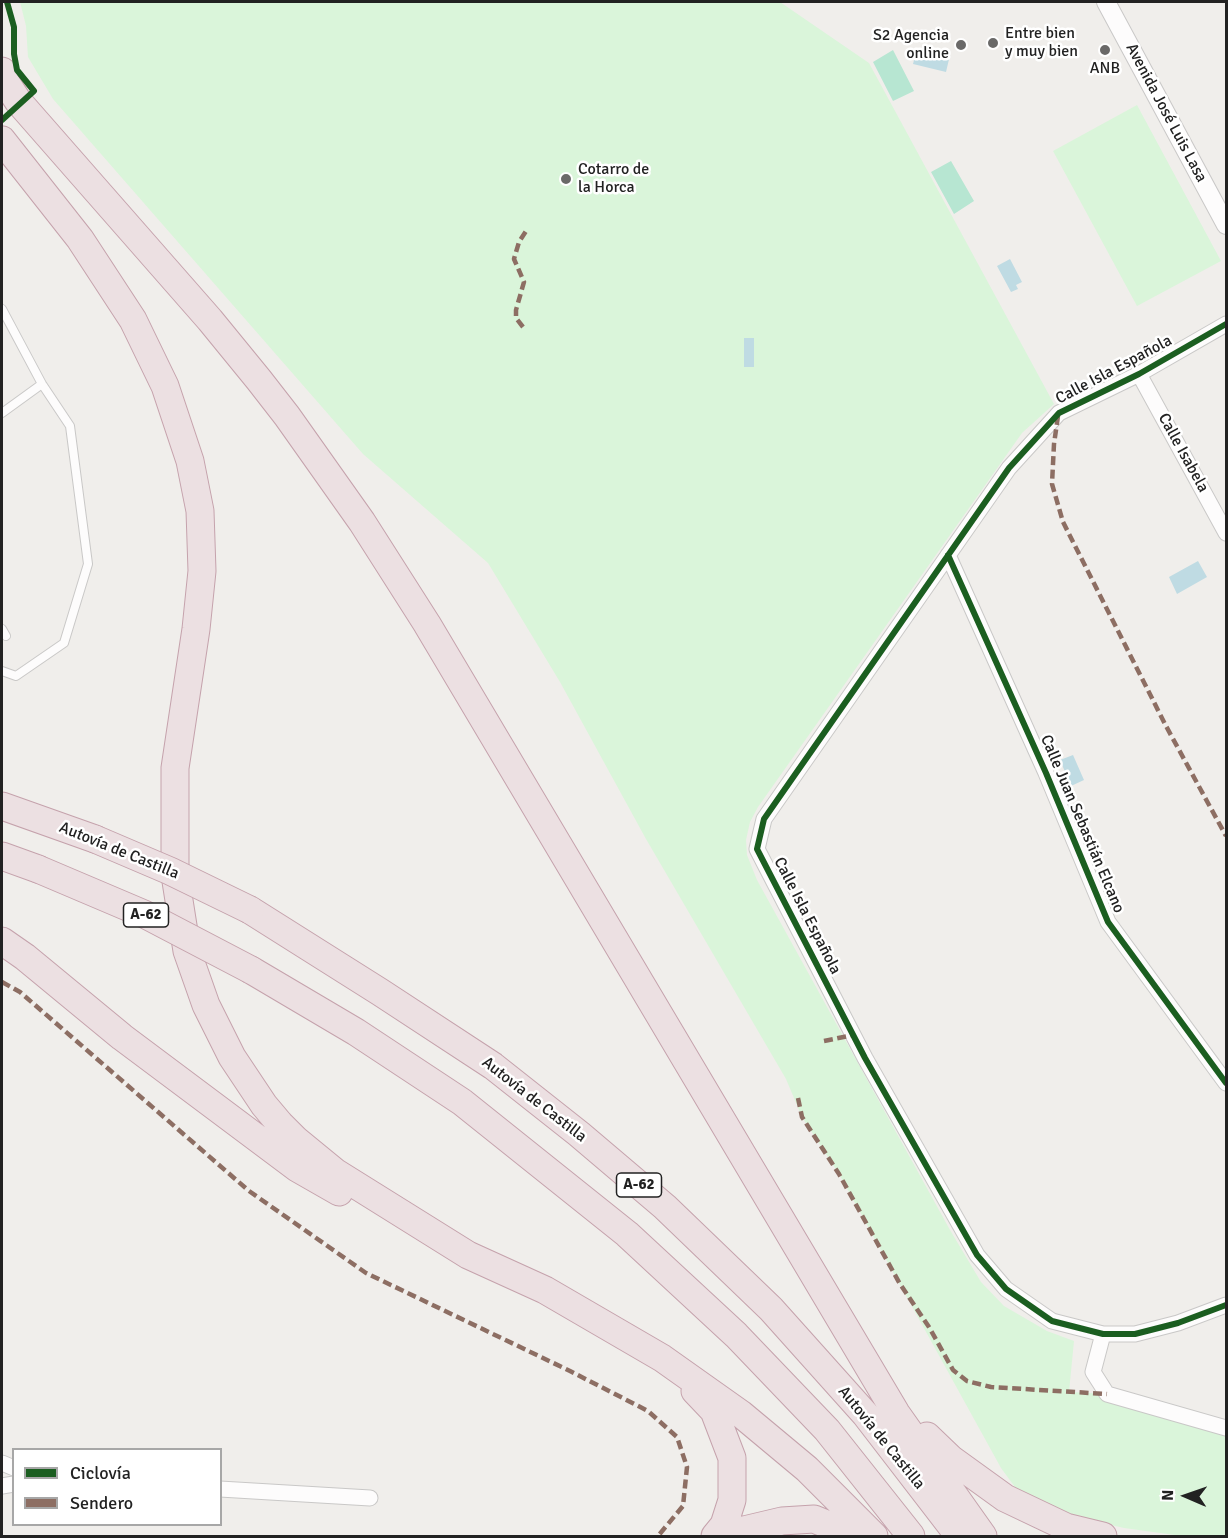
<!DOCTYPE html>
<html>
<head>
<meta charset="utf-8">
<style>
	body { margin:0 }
	#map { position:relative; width:1228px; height:1538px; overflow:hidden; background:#f0eeeb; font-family:Signika,sans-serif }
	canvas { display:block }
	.frame { position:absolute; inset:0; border:3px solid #222; pointer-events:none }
	.legend { position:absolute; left:12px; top:1448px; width:210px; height:78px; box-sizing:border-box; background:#fff; border:2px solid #a7a7a7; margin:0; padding:8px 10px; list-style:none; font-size:18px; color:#222 }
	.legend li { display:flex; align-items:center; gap:12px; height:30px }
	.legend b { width:30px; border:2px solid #a7a7a7 }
	.north { position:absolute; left:1156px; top:1466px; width:60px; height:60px; -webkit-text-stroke:4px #fff; paint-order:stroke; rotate:272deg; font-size:16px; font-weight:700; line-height:24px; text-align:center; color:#222 }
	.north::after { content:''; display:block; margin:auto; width:21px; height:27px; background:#222; clip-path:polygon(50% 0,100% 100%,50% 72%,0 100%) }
</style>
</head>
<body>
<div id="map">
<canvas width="1228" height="1538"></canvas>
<div class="frame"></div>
<ul class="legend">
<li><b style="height:8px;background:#1b5e20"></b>Ciclovía</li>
<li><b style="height:8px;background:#8d6e63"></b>Sendero</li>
</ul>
<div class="north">N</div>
</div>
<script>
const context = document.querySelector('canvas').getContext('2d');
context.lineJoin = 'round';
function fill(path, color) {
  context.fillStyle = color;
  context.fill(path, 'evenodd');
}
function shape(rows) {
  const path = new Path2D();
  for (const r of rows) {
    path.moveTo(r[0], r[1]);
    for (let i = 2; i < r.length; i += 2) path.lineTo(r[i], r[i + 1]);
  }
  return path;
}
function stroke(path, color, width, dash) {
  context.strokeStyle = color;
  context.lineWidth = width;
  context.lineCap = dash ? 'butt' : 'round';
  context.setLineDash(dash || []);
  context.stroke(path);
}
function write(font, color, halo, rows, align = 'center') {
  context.font = font + ' Signika,sans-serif';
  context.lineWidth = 5;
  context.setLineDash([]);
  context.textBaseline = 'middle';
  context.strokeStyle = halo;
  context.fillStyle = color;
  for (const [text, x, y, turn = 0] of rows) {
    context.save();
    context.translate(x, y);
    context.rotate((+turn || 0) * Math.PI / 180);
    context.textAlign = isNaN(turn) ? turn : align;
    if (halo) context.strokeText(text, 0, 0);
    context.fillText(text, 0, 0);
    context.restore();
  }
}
const park = shape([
	[20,2,780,2,869,63,1054,404,1022,433,758,807,750,822,746,840,747,855,757,880,950,1230,981,1282,1004,1306,1047,1331,1074,1341,1069,1392,1107,1394,1226,1425,1226,1536,1182,1536,1124,1528,1072,1516,1020,1494,1001,1468,839,1174,802,1117,786,1079,646,839,560,682,488,563,363,454,53,99,28,57,26,26],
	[1137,105,1221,261,1137,306,1053,151]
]);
const pitch = shape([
	[893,50,914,91,893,101,873,62],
	[951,161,974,201,954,214,931,172]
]);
const water = shape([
	[917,48,950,55,946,72,913,64],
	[1010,259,1022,282,1016,285,1018,289,1011,292,997,266],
	[744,338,754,338,754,367,744,367],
	[1198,561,1207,577,1177,594,1169,577],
	[1073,755,1084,780,1071,786,1060,760]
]);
const service = shape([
	[2,309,42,384,70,426,88,564,64,643,16,676,2,671],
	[2,413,42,384],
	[2,629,6,636]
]);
const minor = shape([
	[1226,324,1139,374,1059,413,1009,468,764,819,757,849,865,1058,977,1255,1006,1289,1052,1321,1103,1334,1135,1334,1178,1323,1226,1305],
	[1139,374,1226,533],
	[948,555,1046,773,1108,922,1226,1083],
	[1103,1334,1093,1372,1107,1394,1226,1428],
	[2,1463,14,1468],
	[2,1486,14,1484],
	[220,1489,370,1498]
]);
const tertiary = shape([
	[1106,2,1226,225]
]);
const motorway = shape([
	[2,71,5,81,18,101,210,320,259,380,287,416,362,522,427,624,896,1413,983,1536],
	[2,140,80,239,133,320,165,386,190,461,200,511,202,571,196,629,175,768,175,875,187,951,206,1005,232,1057,264,1105,280,1124,296,1140,335,1172,468,1255,545,1290,662,1358,741,1414,807,1469,874,1536],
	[2,806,95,839],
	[2,856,38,869],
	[250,910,380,992,493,1066,579,1134,665,1207,771,1309,865,1414,959,1536],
	[2,941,25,957,122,1037,297,1168,339,1192],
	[251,970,356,1032,462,1102,627,1234,736,1335,827,1430,911,1536],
	[695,1391,714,1411,732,1458,732,1500,724,1525,715,1536],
	[927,1436,951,1459,1005,1498,1066,1527,1103,1536],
	[738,1536,744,1530,782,1521,814,1519,855,1536]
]);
const motorwayBridge = shape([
	[95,839,170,871,250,910],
	[38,869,144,914,251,970]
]);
const quiet = shape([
	[523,327,516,318,516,310,524,282,514,259,519,242,528,228],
	[1058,416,1054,444,1052,484,1063,522,1166,726,1226,836],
	[2,982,20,992,249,1191,366,1273,570,1371,648,1411,677,1437,687,1467,683,1506,658,1536],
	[824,1041,853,1035],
	[798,1098,802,1117,839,1174,900,1284,929,1327,953,1370,967,1381,991,1387,1107,1394]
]);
const cycleway = shape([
	[2,120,34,91,17,70,14,54,14,27,7,2],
	[1226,324,1139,374,1059,413,1009,468,764,819,757,849,865,1058,977,1255,1006,1289,1052,1321,1103,1334,1135,1334,1178,1323,1226,1305],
	[948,555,1046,773,1108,922,1226,1083]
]);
const markers = [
	[993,43,6,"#6a6968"],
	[961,45,6,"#6a6968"],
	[1105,50,6,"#6a6968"],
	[566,179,6,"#6a6968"]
];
const shields = [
	[146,915,45],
	[639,1185,45]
];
const shieldNames = [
	["A-62",146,915],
	["A-62",639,1185]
];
const poiNames = [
	["Entre bien",1005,34],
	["y muy bien",1005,52],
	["S2 Agencia",949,36,"right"],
	["online",949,54,"right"],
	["ANB",1105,69,"center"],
	["Cotarro de",578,170],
	["la Horca",578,188]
];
const streetNames = [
	["Avenida José Luis Lasa",1166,113,62],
	["Calle Isla Española",1114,370,-28],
	["Calle Isabela",1183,453,61],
	["Calle Juan Sebastián Elcano",1082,824,67],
	["Autovía de Castilla",119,851,22],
	["Calle Isla Española",807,916,63],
	["Autovía de Castilla",534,1100,38],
	["Autovía de Castilla",881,1438,51]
];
fill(park, '#daf5da');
fill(pitch, '#b7e6d2');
fill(water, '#bfdbe3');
stroke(service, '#c9c8c7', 10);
stroke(minor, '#c9c8c7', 17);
stroke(tertiary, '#c9c8c7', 20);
stroke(motorway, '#c5a2ac', 29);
stroke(service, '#fdfcfc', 8);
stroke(minor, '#fdfcfc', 15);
stroke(tertiary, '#fdfcfc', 18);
stroke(motorway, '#ece0e2', 27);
stroke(motorwayBridge, '#c5a2ac', 29, []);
stroke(motorwayBridge, '#ece0e2', 27);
stroke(quiet, '#8d6e63', 4.5, [9, 4.5]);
stroke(cycleway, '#1b5e20', 6);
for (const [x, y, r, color] of markers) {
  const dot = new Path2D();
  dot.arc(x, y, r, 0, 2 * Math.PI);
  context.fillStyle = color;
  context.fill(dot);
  stroke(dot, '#fff', 2);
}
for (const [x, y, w] of shields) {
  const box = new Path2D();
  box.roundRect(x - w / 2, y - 12, w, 24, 4.5);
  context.fillStyle = '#fff';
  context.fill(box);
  stroke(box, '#222', 1.5);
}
write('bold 15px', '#222', null, shieldNames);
write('16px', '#222', '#fff', poiNames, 'left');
write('16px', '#222', '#fff', streetNames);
</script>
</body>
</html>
